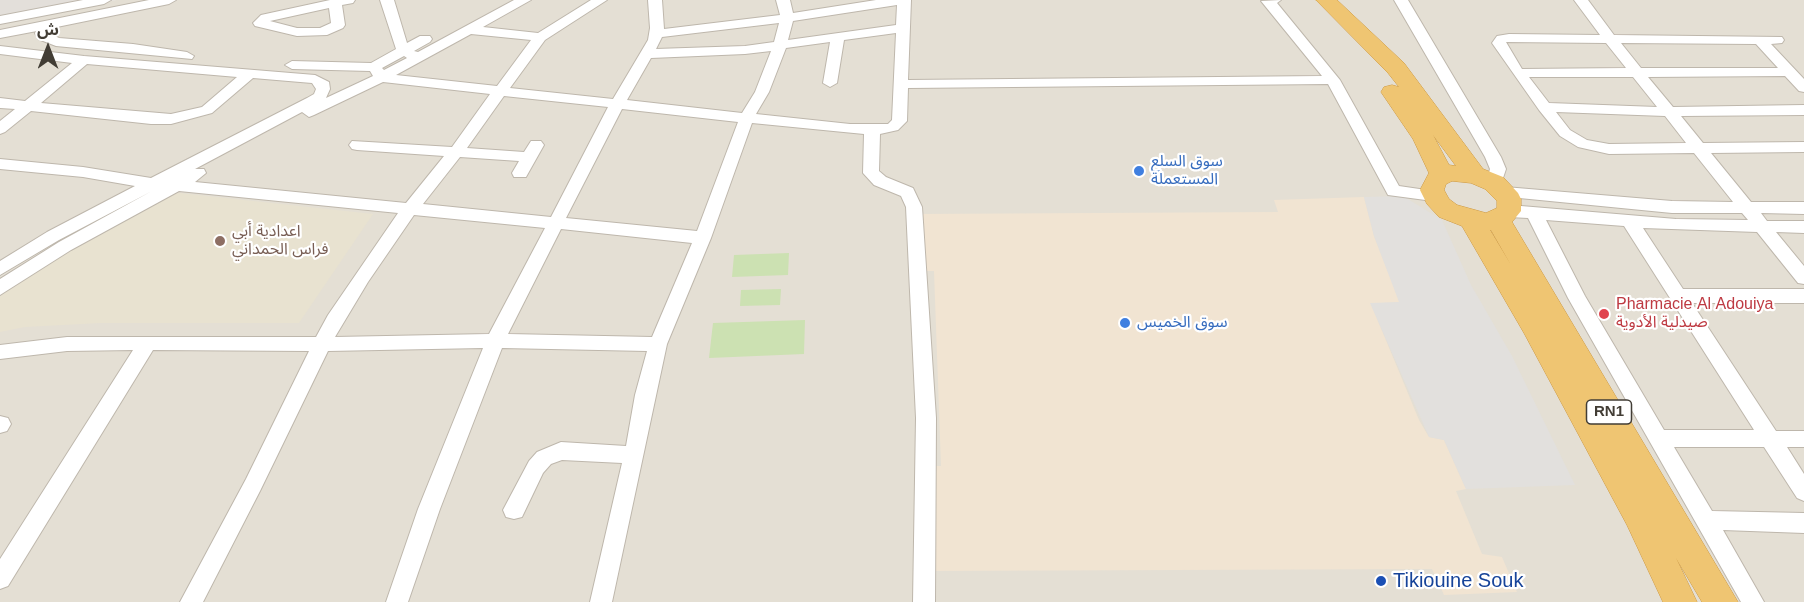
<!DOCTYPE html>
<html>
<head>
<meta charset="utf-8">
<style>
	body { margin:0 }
	#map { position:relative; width:1804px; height:602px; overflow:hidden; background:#f1ede5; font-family:Arial,"Noto Sans Arabic",sans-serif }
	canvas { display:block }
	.north { position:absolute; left:18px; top:18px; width:60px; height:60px; -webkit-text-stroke:4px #fff; paint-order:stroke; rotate:0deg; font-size:16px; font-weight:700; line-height:24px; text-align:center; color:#423d35 }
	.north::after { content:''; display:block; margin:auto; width:21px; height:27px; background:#423d35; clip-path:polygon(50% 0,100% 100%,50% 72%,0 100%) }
</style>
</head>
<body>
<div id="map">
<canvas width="1804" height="602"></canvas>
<div class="north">ش</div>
</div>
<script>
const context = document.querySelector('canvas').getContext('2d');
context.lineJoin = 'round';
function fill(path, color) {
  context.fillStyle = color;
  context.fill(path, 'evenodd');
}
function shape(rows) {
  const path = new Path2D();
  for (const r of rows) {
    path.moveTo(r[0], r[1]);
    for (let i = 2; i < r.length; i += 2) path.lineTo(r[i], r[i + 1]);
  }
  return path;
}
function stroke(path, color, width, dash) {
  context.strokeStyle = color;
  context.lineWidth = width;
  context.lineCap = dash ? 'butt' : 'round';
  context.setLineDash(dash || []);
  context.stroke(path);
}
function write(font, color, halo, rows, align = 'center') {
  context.font = font + ' Arial,"Noto Sans Arabic",sans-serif';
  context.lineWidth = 4.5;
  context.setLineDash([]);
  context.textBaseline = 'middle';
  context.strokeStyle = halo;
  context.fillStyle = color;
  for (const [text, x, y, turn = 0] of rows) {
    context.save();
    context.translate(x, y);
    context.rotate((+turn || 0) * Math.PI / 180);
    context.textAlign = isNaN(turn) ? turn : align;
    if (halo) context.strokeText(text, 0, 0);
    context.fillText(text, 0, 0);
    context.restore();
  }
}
const residential = shape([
	[116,0,1804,0,1804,602,0,602,0,23]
]);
const commercial = shape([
	[1364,197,1374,236,1400,302,1371,304,1419,420,1429,437,1444,440,1466,489,1456,491,1482,554,1502,557,1517,592,1444,595,1432,569,918,571,916,466,941,466,934,271,916,271,915,214,1278,212,1274,200]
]);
const industrial = shape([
	[0,0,116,0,0,23]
]);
const education = shape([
	[170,192,373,214,299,323,100,323,25,327,0,332,0,296,37,267]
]);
const green = shape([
	[789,253,788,275,732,277,734,255],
	[781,289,780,305,740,306,741,290],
	[805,320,804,354,709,358,713,323]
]);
const parking = shape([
	[1403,196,1442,220,1471,285,1512,356,1575,485,1466,489,1444,440,1429,437,1370,303,1399,302,1374,236,1364,197]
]);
const minor = shape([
	[83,0,111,0,104,4,0,24,0,16,83,0],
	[149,0,176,0,169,4,52,28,49,33,59,38,133,44,187,52,194,56,192,59,56,46,38,39,35,33,37,31,0,38,0,30,149,0],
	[330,0,355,0,353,3,342,5,345,25,343,28,327,35,297,36,255,26,253,23,261,15,330,0],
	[329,8,331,23,320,28,297,28,270,21,329,8],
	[380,0,394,0,407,43,420,36,430,36,432,39,430,42,414,51,418,52,514,0,531,0,483,27,538,33,591,0,607,0,545,40,510,88,613,99,648,40,650,28,648,0,662,0,664,29,780,15,776,0,790,0,793,13,876,0,911,0,908,80,1322,76,1261,1,1281,0,1277,3,1340,80,1399,186,1433,191,1439,192,1441,196,1439,200,1433,201,1388,195,1328,84,908,88,907,121,898,130,880,134,879,171,886,177,913,188,922,207,936,418,935,602,913,602,916,418,906,207,901,196,874,185,863,173,864,134,752,123,711,238,667,344,612,602,590,602,622,463,562,460,551,464,543,473,522,517,514,519,506,517,503,510,529,461,537,452,561,442,626,446,635,395,647,351,502,348,440,509,408,602,386,602,418,509,483,348,328,351,260,491,203,602,180,602,246,479,309,351,153,350,8,586,0,589,0,559,133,350,67,351,0,359,0,345,67,337,316,337,328,315,398,213,179,191,71,250,0,295,0,279,59,242,152,191,59,240,0,275,0,261,47,232,135,186,83,177,0,169,0,159,83,167,151,178,307,98,314,94,316,89,312,83,253,78,212,113,171,124,151,124,31,111,5,132,0,134,0,121,15,109,0,108,0,98,25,101,72,63,0,54,0,46,84,56,315,75,329,82,330,89,326,98,373,76,370,71,292,69,285,65,292,61,371,63,396,49,380,0],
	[897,5,896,25,788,40,793,21,897,5],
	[779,23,774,42,745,46,656,49,662,37,779,23],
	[896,33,892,120,888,124,850,124,756,114,769,92,786,48,830,42,823,83,830,87,837,83,844,40,896,33],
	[471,34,531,40,497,86,396,75,471,34],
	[771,51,755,92,742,113,627,100,651,58,745,54,771,51],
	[404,56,407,58,384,70,382,68,404,56],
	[87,64,237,77,202,107,171,114,41,103,87,64],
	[383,82,490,94,452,147,352,141,349,145,352,149,357,150,444,156,406,203,195,182,206,173,204,169,195,169,302,112,309,117,314,115,383,82],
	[504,96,608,107,551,217,423,204,460,157,519,161,512,173,514,177,526,177,544,145,541,141,531,141,524,152,467,148,504,96],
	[622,109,738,122,697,231,566,218,622,109],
	[414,215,545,228,489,334,335,337,368,282,414,215],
	[561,229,692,243,652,337,508,334,561,229],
	[1394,0,1408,0,1501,157,1506,169,1500,187,1488,187,1486,183,1490,169,1485,157,1394,0],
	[1574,0,1588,0,1614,35,1782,37,1784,40,1782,43,1771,44,1804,79,1804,92,1799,91,1785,76,1648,77,1673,107,1804,105,1804,115,1681,116,1703,143,1804,142,1804,152,1711,153,1751,202,1804,202,1804,214,1761,213,1767,221,1804,221,1804,233,1776,232,1804,266,1804,284,1798,283,1757,232,1643,228,1683,289,1804,289,1804,303,1692,303,1776,431,1804,431,1804,447,1787,447,1804,474,1804,501,1797,498,1764,447,1674,447,1712,511,1804,513,1804,533,1723,530,1764,602,1741,602,1568,298,1528,218,1509,217,1503,215,1501,211,1503,207,1509,205,1676,219,1748,220,1742,213,1672,213,1499,196,1497,192,1499,188,1505,187,1672,201,1733,202,1694,153,1609,154,1578,147,1560,136,1539,110,1492,43,1497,36,1509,34,1600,35,1574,0],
	[1506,42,1606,43,1626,68,1522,69,1506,42],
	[1621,43,1756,44,1778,68,1641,68,1621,43],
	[1529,77,1633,77,1657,107,1549,103,1529,77],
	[1556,112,1665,116,1686,143,1609,144,1587,140,1570,130,1556,112],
	[1546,220,1624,226,1754,430,1664,430,1585,296,1546,220],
	[0,416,8,418,11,424,7,431,0,433,0,416]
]);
const highway = shape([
	[1316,0,1337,0,1404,63,1483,169,1503,177,1518,193,1521,199,1521,211,1512,222,1738,602,1702,602,1676,558,1697,602,1663,602,1627,525,1524,333,1462,226,1439,217,1427,204,1420,190,1429,173,1413,139,1381,92,1384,87,1392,85,1399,87,1388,73,1316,0],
	[1433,135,1456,166,1449,165,1433,135],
	[1452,181,1471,183,1485,189,1497,201,1497,208,1486,213,1457,205,1449,199,1444,190,1446,184,1452,181],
	[1490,230,1491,230,1511,265,1490,230]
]);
const markers = [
	[1139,171,6,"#3f7fe0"],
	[220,241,6,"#8d6e63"],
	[1604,314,6,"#e0444e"],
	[1125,323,6,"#3f7fe0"],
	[1381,581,6,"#1a4fb4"]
];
const shields = [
	[1609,412,45]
];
const shieldNames = [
	["RN1",1609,412]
];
const shopNames = [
	["سوق السلع",1151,162],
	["المستعملة",1151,180],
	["سوق الخميس",1137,323]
];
const educationNames = [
	["اعدادية أبي",232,232],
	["فراس الحمداني",232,250]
];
const healthNames = [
	["Pharmacie Al Adouiya",1616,305],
	["صيدلية الأدوية",1616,323]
];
const nearTransitnames = [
	["Tikiouine Souk",1393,581]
];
fill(residential, '#e4dfd4');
fill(commercial, '#f1e4d2');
fill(industrial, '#e3dfda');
fill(education, '#e8e2d0');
fill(green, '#cce1b2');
fill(parking, '#e2e0dd');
stroke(minor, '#beb7ac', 2);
stroke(highway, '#cd9943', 1);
fill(minor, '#fff');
fill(highway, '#efc572');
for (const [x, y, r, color] of markers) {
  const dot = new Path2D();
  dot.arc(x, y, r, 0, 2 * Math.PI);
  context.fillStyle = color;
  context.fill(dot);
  stroke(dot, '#fff', 2);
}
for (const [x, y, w] of shields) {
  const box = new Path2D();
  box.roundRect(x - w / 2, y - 12, w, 24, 4.5);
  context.fillStyle = '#fff';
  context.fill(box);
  stroke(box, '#423d35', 1.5);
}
write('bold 15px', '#423d35', null, shieldNames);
write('16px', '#366cbe', '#fff', shopNames, 'left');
write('16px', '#785e54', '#fff', educationNames, 'left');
write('16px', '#be3a42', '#fff', healthNames, 'left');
write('20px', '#164399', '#fff', nearTransitnames, 'left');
</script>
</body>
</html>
